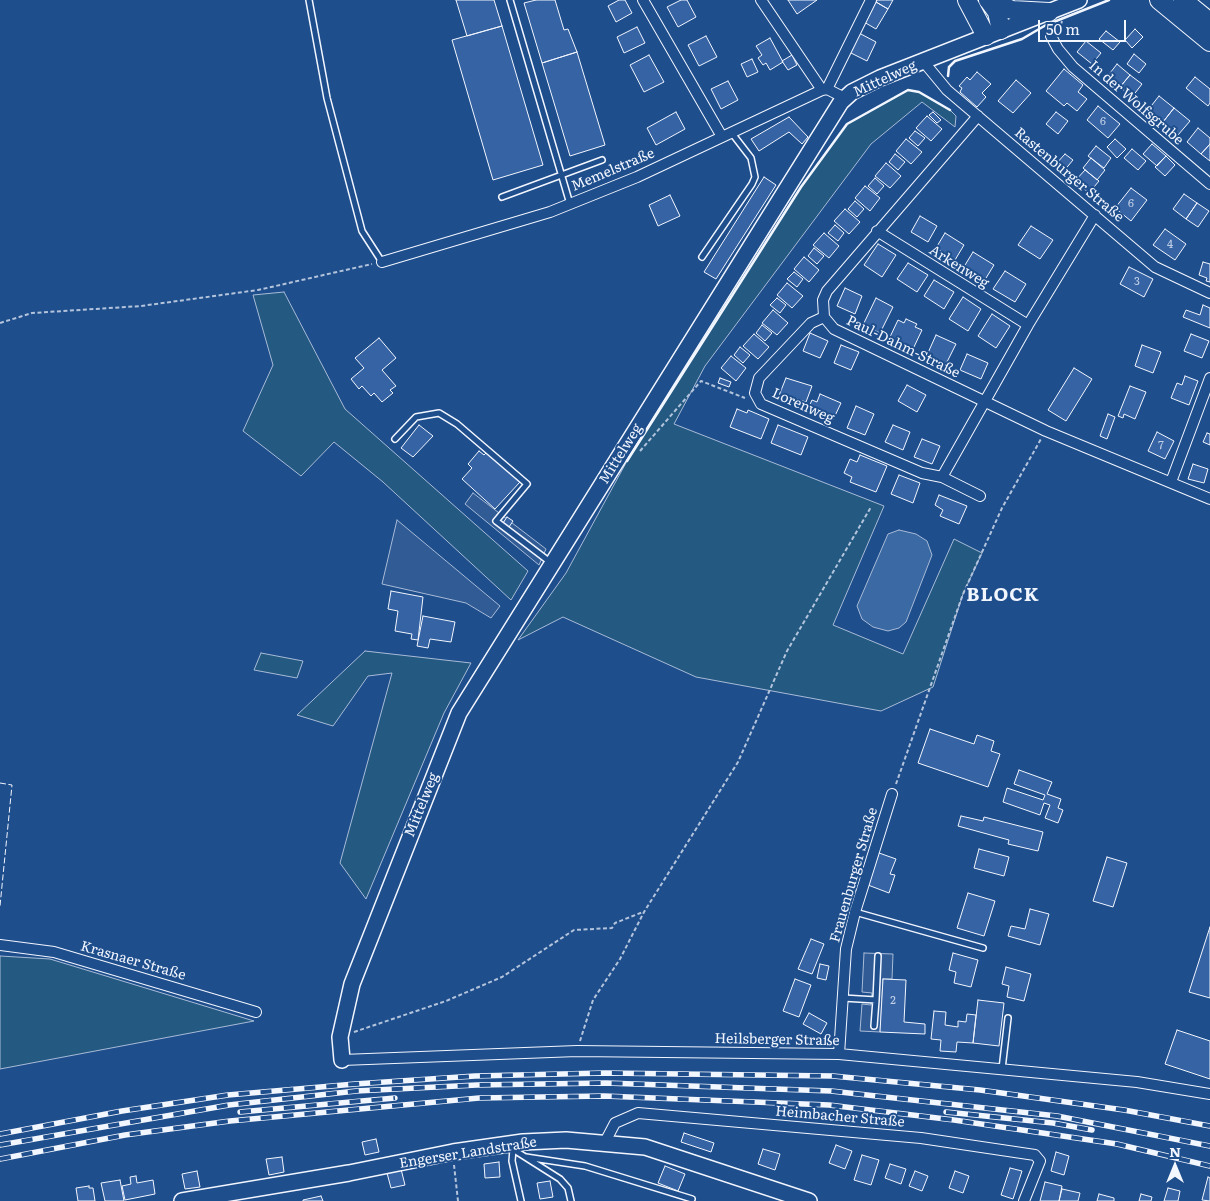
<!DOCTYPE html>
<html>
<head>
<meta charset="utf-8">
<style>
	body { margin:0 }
	#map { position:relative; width:1210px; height:1201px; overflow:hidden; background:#1f4e8c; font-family:Literata,serif }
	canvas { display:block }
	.north { position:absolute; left:1150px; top:1141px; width:50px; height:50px; -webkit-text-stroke:4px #1f4e8c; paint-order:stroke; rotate:0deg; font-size:14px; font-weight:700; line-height:20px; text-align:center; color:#f2f6ff }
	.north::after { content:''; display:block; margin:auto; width:18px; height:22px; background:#f2f6ff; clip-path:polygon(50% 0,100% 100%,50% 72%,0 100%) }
	.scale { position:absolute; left:1038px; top:20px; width:88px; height:22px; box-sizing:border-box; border:2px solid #f2f6ff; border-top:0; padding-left:6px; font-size:15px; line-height:18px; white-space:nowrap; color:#f2f6ff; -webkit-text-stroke:4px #1f4e8c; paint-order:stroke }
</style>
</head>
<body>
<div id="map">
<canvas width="1210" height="1201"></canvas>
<div class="north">N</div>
<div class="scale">50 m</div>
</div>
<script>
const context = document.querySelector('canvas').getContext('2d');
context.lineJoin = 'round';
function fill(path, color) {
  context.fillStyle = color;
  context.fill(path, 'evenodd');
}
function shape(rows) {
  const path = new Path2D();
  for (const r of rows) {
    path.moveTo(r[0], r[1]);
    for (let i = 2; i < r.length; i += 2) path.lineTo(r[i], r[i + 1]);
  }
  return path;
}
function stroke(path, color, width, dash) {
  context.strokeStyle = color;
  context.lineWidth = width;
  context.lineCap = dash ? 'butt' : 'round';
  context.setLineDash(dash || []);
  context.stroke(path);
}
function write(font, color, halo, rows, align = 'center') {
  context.font = font + ' Literata,serif';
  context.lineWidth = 4;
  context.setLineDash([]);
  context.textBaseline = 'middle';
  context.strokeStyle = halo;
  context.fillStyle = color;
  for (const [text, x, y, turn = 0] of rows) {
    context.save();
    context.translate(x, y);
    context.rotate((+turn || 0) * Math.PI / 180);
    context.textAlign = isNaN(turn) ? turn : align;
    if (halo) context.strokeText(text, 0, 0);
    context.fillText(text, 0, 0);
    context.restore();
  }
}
const green = shape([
	[908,90,919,92,950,110,956,116,955,127,922,102,871,144,705,366,674,424,884,506,833,625,903,654,954,539,982,553,963,594,933,687,881,711,696,677,563,617,518,640,566,573,627,461,801,187,847,124,908,90],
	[284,292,345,409,528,571,511,600,383,482,334,442,301,476,243,431,273,365,253,295,284,292],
	[365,651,471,663,444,713,366,899,340,863,392,673,368,676,333,726,297,715,365,651],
	[261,653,303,661,297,678,254,670,261,653],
	[0,956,50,959,254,1021,0,1069,0,956]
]);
const parking = shape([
	[473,493,546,549,539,565,465,504,473,493],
	[397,520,500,606,491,618,466,603,382,584,397,520],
	[864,953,893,954,892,979,883,979,880,1032,860,1031,862,1004,871,1005,872,993,862,992,864,953]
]);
const water = shape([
	[899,530,916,534,927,541,932,555,906,622,899,628,888,631,873,627,862,619,857,606,888,534,899,530]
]);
const building = shape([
	[456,0,494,0,502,26,467,36,456,0],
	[536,0,555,0,564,30,568,29,577,52,542,63,524,3,536,0],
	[619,0,625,0,632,13,616,22,608,6,619,0],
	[681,0,687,0,696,17,678,27,667,7,681,0],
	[788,0,817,0,797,14,788,0],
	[877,0,893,0,888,9,876,2,877,0],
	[876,2,888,9,876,29,864,22,876,2],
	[502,26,543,165,493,180,452,40,502,26],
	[637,27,645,43,624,53,617,37,637,27],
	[1135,29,1143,37,1132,48,1125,40,1135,29],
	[1106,31,1120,42,1113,50,1099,39,1106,31],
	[859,33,876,42,867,61,849,52,859,33],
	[706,36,717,57,699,66,688,45,706,36],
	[770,38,783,62,770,70,766,63,763,65,758,58,762,55,756,46,770,38],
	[1086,41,1101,53,1092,64,1077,52,1086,41],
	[577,52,605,145,570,156,542,63,577,52],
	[1134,54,1146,64,1139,73,1127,64,1134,54],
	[649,55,664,82,644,92,630,65,649,55],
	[792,55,797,65,788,70,782,61,792,55],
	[752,59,758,72,747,77,741,64,752,59],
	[1117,64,1130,75,1120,87,1107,77,1117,64],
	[1064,69,1083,85,1078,92,1087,99,1077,111,1067,103,1064,106,1046,91,1064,69],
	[977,72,991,84,982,93,986,97,977,107,960,92,962,88,959,86,967,77,970,80,977,72],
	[1130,75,1142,84,1132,97,1120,87,1130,75],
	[1195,77,1210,89,1210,103,1208,106,1186,88,1195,77],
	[1016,80,1031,93,1013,113,998,101,1016,80],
	[728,81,738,100,721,109,711,89,728,81],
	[1159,96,1174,108,1163,122,1148,110,1159,96],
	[1098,106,1120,124,1108,138,1087,120,1098,106],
	[1174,108,1190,121,1178,135,1163,122,1174,108],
	[676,112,685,129,656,145,647,128,676,112],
	[933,112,941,120,937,123,929,115,933,112],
	[1056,112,1068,121,1058,134,1046,124,1056,112],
	[927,116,942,129,931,141,916,128,927,116],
	[789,117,808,137,802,144,789,132,759,151,751,139,789,117],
	[1198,128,1210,138,1210,144,1201,154,1187,142,1198,128],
	[915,131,925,138,918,146,909,138,915,131],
	[906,139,922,152,911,164,896,151,906,139],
	[1115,139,1126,149,1117,158,1107,147,1115,139],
	[1152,144,1166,156,1157,166,1143,154,1152,144],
	[1210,144,1210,161,1201,154,1210,144],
	[1096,146,1111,158,1104,168,1088,156,1096,146],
	[1132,149,1146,161,1138,170,1124,158,1132,149],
	[895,154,905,162,898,170,889,162,895,154],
	[1065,154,1073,160,1063,172,1055,165,1065,154],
	[1166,156,1175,165,1165,176,1155,167,1166,156],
	[1091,158,1105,170,1097,180,1083,168,1091,158],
	[886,163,901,176,890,188,875,176,886,163],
	[1085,170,1099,181,1089,193,1075,181,1085,170],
	[764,177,776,185,716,279,704,272,764,177],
	[875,178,884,186,877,194,868,186,875,178],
	[865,186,880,198,870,211,855,198,865,186],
	[1131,188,1147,200,1131,221,1115,208,1131,188],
	[1184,194,1197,203,1186,219,1173,209,1184,194],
	[670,195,680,216,658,226,649,205,670,195],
	[855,201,864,209,857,217,848,209,855,201],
	[1197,203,1209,211,1198,227,1186,219,1197,203],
	[845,209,860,222,849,234,834,221,845,209],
	[920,216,937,226,928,242,911,232,920,216],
	[835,225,844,233,838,241,828,233,835,225],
	[1031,226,1053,240,1040,259,1018,245,1031,226],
	[1165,229,1186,244,1175,260,1153,245,1165,229],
	[824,233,839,246,829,258,813,245,824,233],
	[945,233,964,245,955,260,936,248,945,233],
	[878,244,896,255,882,277,864,265,878,244],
	[814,248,824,256,817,264,808,256,814,248],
	[973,252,994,265,983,283,962,270,973,252],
	[804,257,819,270,809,282,794,269,804,257],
	[1203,262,1210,264,1210,282,1206,281,1207,278,1199,275,1203,262],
	[908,263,928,275,917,292,897,279,908,263],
	[1129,267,1153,279,1144,297,1120,284,1129,267],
	[1005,271,1026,284,1015,302,993,289,1005,271],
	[794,272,803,279,797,287,787,279,794,272],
	[934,280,954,292,944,309,924,296,934,280],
	[787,283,803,296,792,308,777,295,787,283],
	[845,288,862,296,855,314,837,306,845,288],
	[963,297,981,309,968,331,949,319,963,297],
	[777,298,786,305,780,313,770,305,777,298],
	[876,298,893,307,880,333,863,325,876,298],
	[1203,305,1210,308,1210,328,1183,317,1186,310,1200,315,1203,305],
	[773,310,788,323,777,335,762,323,773,310],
	[992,314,1010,326,996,348,978,336,992,314],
	[906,319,917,324,915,327,922,330,913,349,889,339,898,320,904,323,906,319],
	[762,325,772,333,765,341,756,333,762,325],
	[810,333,828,341,820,358,803,351,810,333],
	[754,334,769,347,758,359,743,346,754,334],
	[1191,334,1209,341,1202,358,1184,351,1191,334],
	[936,335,956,344,946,364,927,355,936,335],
	[379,338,396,358,382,370,396,386,390,390,393,393,382,402,374,393,371,396,362,386,359,389,351,379,364,368,355,358,379,338],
	[841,345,859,352,851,370,834,363,841,345],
	[1142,345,1161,352,1153,373,1135,366,1142,345],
	[740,347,750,355,743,363,734,355,740,347],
	[967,354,988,363,981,379,960,370,967,354],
	[731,356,746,368,736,381,721,368,731,356],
	[1074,368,1092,379,1066,421,1048,410,1074,368],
	[1185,376,1198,381,1189,405,1171,398,1177,383,1182,385,1185,376],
	[720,378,731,382,729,387,718,383,720,378],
	[786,378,812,386,806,402,797,399,795,405,778,398,786,378],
	[907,385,926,395,917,412,898,401,907,385],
	[1130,386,1146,392,1135,419,1124,414,1123,418,1118,416,1130,386],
	[820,394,841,403,833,420,808,409,812,400,817,402,820,394],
	[856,406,874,414,865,435,847,428,856,406],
	[737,409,747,413,748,410,769,419,761,439,730,427,737,409],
	[1108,414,1115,417,1107,439,1100,436,1108,414],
	[419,425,433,436,413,457,401,448,419,425],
	[778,425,808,437,801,455,771,443,778,425],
	[893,425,910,432,903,450,885,442,893,425],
	[1157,432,1174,441,1165,459,1148,451,1157,432],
	[1207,433,1210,434,1210,445,1203,442,1207,433],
	[922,439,940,446,932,464,914,457,922,439],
	[479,451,484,455,487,452,520,482,495,509,462,479,472,468,468,464,479,451],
	[860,455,887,466,876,492,850,482,852,477,844,473,850,459,857,462,860,455],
	[1193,464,1208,469,1204,483,1188,479,1193,464],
	[899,475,920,483,913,503,891,494,899,475],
	[939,495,967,506,959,524,940,516,943,510,935,505,939,495],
	[507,517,513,521,509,527,503,523,507,517],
	[391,591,423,597,418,640,411,639,412,634,395,631,398,611,388,609,391,591],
	[423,616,455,622,451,642,430,639,428,648,417,646,423,616],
	[930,729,974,744,977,735,994,741,991,751,1000,754,988,787,918,763,930,729],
	[1019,770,1052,782,1047,794,1061,799,1058,808,1063,810,1058,823,1045,818,1050,805,1044,803,1040,815,1003,802,1007,788,1043,800,1045,795,1014,784,1019,770],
	[961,816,983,821,984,817,1043,832,1038,851,1008,844,1009,840,958,826,961,816],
	[979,849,1009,857,1004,876,974,868,979,849],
	[879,853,896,859,890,874,895,875,889,893,868,885,879,853],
	[1107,857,1127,863,1113,907,1093,901,1107,857],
	[968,893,995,901,984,936,957,928,968,893],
	[1030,909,1049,914,1040,945,1008,936,1011,926,1025,929,1030,909],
	[1210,927,1210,998,1189,992,1210,927],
	[811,939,824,944,812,974,798,969,811,939],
	[953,953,978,960,971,987,954,983,956,972,949,970,953,953],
	[820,964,829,966,826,980,817,978,820,964],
	[1006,967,1031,974,1024,1001,1007,997,1009,986,1002,984,1006,967],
	[795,979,811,985,799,1017,783,1011,795,979],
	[883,979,906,980,904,1022,925,1024,925,1034,880,1032,883,979],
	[978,1000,1004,1003,999,1046,973,1043,978,1000],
	[934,1011,946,1012,945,1025,958,1027,958,1021,966,1022,967,1014,976,1015,973,1043,957,1042,956,1052,940,1051,941,1040,931,1039,934,1011],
	[809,1013,827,1023,821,1034,803,1024,809,1013],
	[1177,1030,1210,1041,1210,1079,1165,1064,1177,1030],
	[684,1133,714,1143,711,1152,681,1142,684,1133],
	[376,1139,379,1152,365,1155,362,1142,376,1139],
	[836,1145,852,1151,845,1169,829,1163,836,1145],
	[763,1149,780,1154,775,1170,758,1164,763,1149],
	[1056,1152,1069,1156,1064,1175,1051,1171,1056,1152],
	[862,1155,879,1160,871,1185,854,1180,862,1155],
	[282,1157,284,1172,269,1175,266,1159,282,1157],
	[499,1162,500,1177,485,1178,484,1164,499,1162],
	[890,1164,906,1169,901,1184,885,1178,890,1164],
	[665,1166,685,1174,678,1191,658,1183,665,1166],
	[1010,1168,1022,1171,1013,1199,1001,1195,1010,1168],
	[401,1169,405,1185,391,1188,387,1173,401,1169],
	[197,1171,200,1187,185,1189,182,1174,197,1171],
	[915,1171,928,1176,922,1191,909,1186,915,1171],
	[955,1171,969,1176,963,1193,949,1188,955,1171],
	[136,1176,137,1183,153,1180,155,1194,125,1200,122,1186,131,1184,130,1177,136,1176],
	[1208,1177,1210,1178,1210,1201,1202,1200,1208,1177],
	[120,1180,124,1201,105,1201,101,1183,120,1180],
	[550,1181,553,1197,540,1199,537,1183,550,1181],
	[1045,1182,1062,1186,1059,1201,1040,1201,1045,1182],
	[89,1186,89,1188,93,1188,95,1201,78,1201,76,1188,89,1186],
	[1168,1188,1180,1191,1178,1201,1164,1201,1168,1188],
	[1062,1189,1080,1193,1078,1201,1059,1201,1062,1189],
	[1099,1194,1114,1198,1114,1201,1097,1201,1099,1194],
	[1141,1194,1152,1197,1151,1201,1139,1201,1141,1194],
	[321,1196,323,1201,303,1201,303,1200,321,1196]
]);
const path = shape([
	[1059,31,1062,21],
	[0,323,32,313,141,306,258,290,372,264],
	[640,451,701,381,745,398],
	[896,784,963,594,1002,508,1041,439],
	[354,1032,446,1001,502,977,574,930,612,928,615,923,643,912],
	[580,1041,593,1000,620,959,644,912,738,762,787,651,871,507],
	[454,1165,458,1201]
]);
const service = shape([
	[309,0,327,98,362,231,382,262],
	[510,0,570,204],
	[502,197,602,160],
	[702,257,752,184,755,177,751,158,731,132],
	[395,439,416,417,439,413,457,424,527,484,496,521,550,562],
	[855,912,983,948],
	[843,998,876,1000,878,956],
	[874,1026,876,1000],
	[1002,1069,1008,1018],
	[511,1148,560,1179,568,1188,571,1201],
	[513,1149,512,1161,521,1201],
	[526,1157,585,1166,692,1199]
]);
const minor = shape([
	[643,0,721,135],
	[761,0,822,90],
	[1051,36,1058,49,1073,67,1210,184],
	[923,61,947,90,1155,267,1210,293],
	[827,89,871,0],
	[978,116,827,291,823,300,824,317,834,329,1046,431,1210,499],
	[877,231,1028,325],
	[382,262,550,212,637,177,822,90,827,89,845,98],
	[824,317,811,323,759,378,755,393,761,404,922,473,942,477,980,496],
	[942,477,1028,325,1095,215],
	[1171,482,1210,378],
	[0,945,54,952,256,1012],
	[839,1054,846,949,855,912,892,794],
	[342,1060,577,1051,839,1054,1137,1082,1210,1094],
	[605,1142,615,1123,638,1113,921,1138,1035,1155,1040,1161,1024,1201]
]);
const secondary = shape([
	[342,1060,340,1037,352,984,459,713,841,102,852,92,880,78,1079,0],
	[182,1201,349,1173,453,1152,523,1142,566,1140,645,1147,809,1201]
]);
const trunk = shape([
	[967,0,986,36],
	[988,0,1012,10,1049,12],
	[1159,0,1210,42],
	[1183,0,1210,22],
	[989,1,997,12,1001,30]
]);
const rail = shape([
	[240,1112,395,1098],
	[946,1112,1053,1123,1092,1130],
	[0,1134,122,1111,228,1095,355,1084,475,1076,605,1073,833,1076,980,1090,1124,1110,1210,1126],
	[0,1145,229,1105,356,1091,477,1085,606,1083,831,1091,1057,1116,1210,1146],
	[0,1159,125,1135,230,1121,479,1098,604,1096,829,1105,954,1120,1117,1144,1210,1166]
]);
const fence = shape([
	[0,783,12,785,0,906]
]);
const wall = shape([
	[948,76,949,67,955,61,1022,39,1046,25,1109,0],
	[627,461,801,187,847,124,908,90,919,92,950,110]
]);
const numberNames = [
	["6",1103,122],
	["6",1131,204],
	["4",1170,245],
	["3",1137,282],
	["7",1161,446],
	["2",893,1001]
];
const streetNames = [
	["Mittelweg",885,79,-25],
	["In der Wolfsgrube",1136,103,41],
	["Memelstraße",613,170,-23],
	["Rastenburger Straße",1069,175,40],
	["Arkenweg",959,267,32],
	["Paul-Dahm-Straße",903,347,26],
	["Lorenweg",803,406,24],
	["Mittelweg",621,454,-58],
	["Mittelweg",422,805,-68],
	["Frauenburger Straße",854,875,-74],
	["Krasnaer Straße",133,961,16],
	["Heilsberger Straße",777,1040,1],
	["Heimbacher Straße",840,1117,5],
	["Engerser Landstraße",468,1153,-9]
];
const districtNames = [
	["BLOCK",1003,595]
];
fill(green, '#245a82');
stroke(green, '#a8bbd7', 1);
fill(parking, '#305b95');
stroke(parking, '#a8bbd7', 1);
fill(water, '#3b69a3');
stroke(water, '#a8bbd7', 1);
fill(building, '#3563a3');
stroke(building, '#f2f6ff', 1);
stroke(service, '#f2f6ff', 8);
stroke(minor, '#f2f6ff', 12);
stroke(secondary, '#f2f6ff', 18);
stroke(trunk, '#f2f6ff', 20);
stroke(path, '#b3c4dc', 2, [4, 2.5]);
stroke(service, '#1f4e8c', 5);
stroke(minor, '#1f4e8c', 10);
stroke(secondary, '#1f4e8c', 15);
stroke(trunk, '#1f4e8c', 18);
stroke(rail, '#f2f6ff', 5.5);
stroke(rail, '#1f4e8c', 4, [11]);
stroke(fence, '#f2f6ff', 1, [6, 2.5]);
stroke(wall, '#f2f6ff', 2.5);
write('11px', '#c3d1e8', null, numberNames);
write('14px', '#f2f6ff', '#1f4e8c', streetNames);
context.letterSpacing = '1px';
write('bold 19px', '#f2f6ff', '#1f4e8c', districtNames);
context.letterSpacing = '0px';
</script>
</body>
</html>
